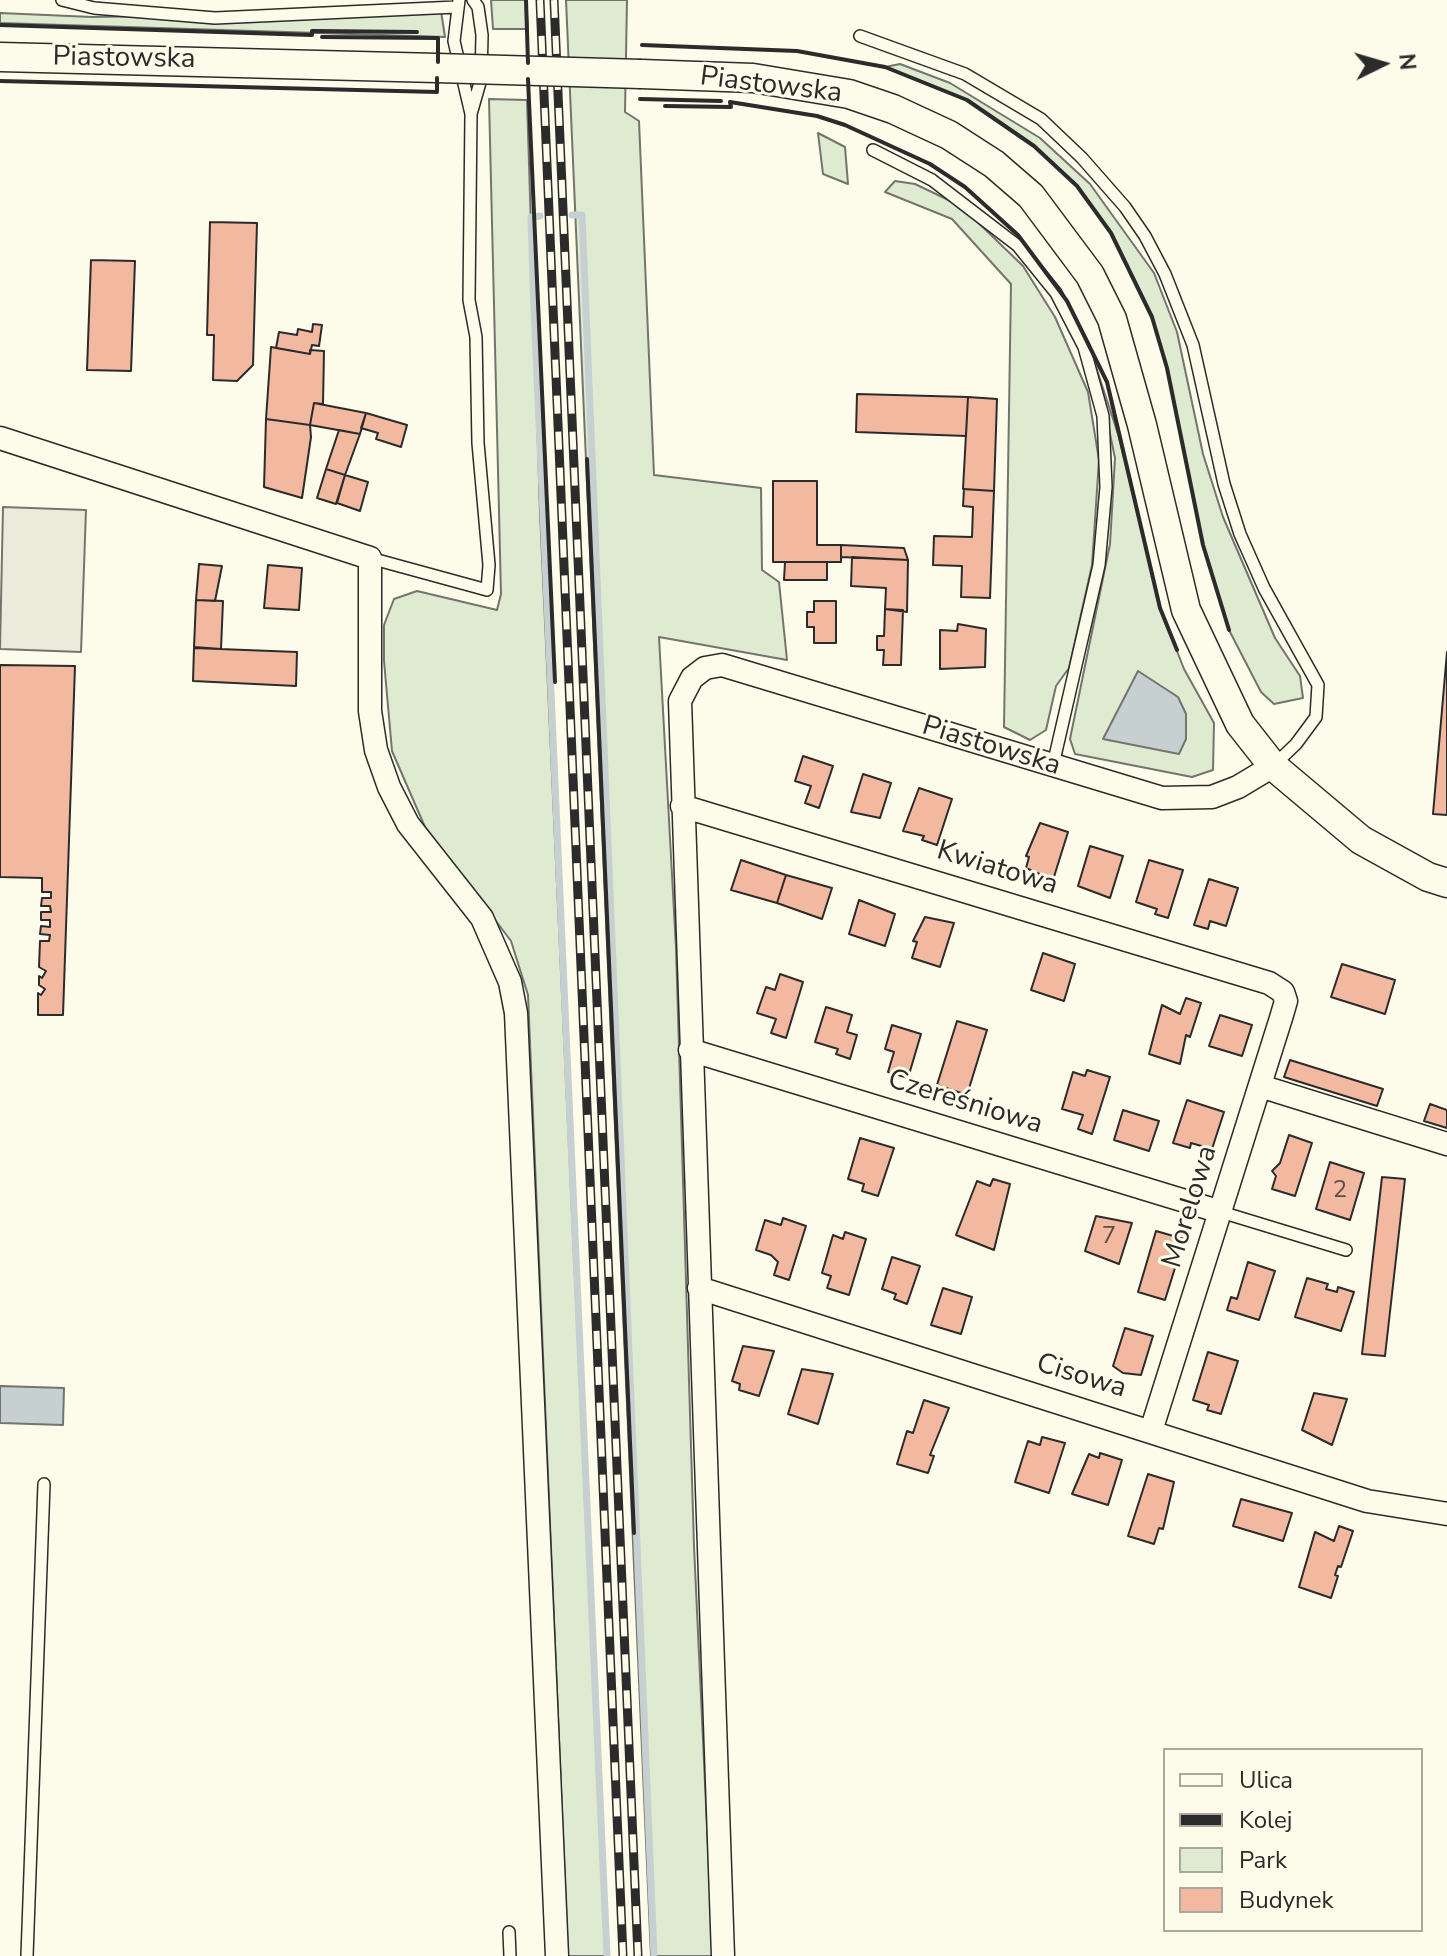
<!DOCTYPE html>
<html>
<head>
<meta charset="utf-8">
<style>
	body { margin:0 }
	#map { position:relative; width:1447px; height:1956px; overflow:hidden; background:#fdfbea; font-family:"Nunito Sans",sans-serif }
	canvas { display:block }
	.legend { position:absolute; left:1163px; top:1748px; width:260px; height:184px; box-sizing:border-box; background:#fdfbea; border:2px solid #a9a89e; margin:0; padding:10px 14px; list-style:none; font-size:24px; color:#2b2b2b }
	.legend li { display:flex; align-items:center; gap:16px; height:40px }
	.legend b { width:40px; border:2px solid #a9a89e }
	.north { position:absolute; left:1343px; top:24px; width:80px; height:80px; -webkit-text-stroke:6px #fdfbea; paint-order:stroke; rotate:85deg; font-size:22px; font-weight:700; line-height:32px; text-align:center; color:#2b2b2b }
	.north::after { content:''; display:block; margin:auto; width:28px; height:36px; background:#2b2b2b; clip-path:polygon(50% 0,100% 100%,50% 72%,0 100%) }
</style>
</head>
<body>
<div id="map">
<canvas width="1447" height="1956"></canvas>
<ul class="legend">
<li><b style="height:10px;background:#fdfbea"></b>Ulica</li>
<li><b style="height:10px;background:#2b2b2b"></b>Kolej</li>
<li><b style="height:22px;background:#deebd1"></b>Park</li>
<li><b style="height:22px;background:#f2b8a0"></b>Budynek</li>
</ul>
<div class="north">N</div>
</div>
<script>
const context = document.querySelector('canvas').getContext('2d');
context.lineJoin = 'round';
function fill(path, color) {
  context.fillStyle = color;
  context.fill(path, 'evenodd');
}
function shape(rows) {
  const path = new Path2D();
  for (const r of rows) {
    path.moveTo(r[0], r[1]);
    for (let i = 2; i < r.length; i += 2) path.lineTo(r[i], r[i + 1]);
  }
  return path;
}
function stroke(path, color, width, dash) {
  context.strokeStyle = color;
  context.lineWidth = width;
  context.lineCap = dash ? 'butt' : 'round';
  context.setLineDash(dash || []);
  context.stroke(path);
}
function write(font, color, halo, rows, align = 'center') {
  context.font = font + ' "Nunito Sans",sans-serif';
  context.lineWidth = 6;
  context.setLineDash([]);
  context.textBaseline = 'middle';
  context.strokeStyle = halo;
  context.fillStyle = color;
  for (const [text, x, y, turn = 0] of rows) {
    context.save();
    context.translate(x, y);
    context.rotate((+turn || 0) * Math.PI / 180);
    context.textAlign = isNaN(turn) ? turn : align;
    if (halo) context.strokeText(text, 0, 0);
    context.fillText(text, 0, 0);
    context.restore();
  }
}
const green = shape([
	[491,0,526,0,528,29,493,29,491,0],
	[566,0,627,0,625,112,639,121,654,475,761,488,762,570,779,582,787,660,659,637,676,948,694,1546,713,1956,651,1956,566,0],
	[441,11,445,37,0,23,0,13,92,17,441,11],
	[900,64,950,83,1040,138,1090,184,1154,273,1177,332,1203,454,1223,517,1275,638,1300,676,1303,698,1274,704,1261,692,1229,630,1203,545,1167,368,1152,317,1111,233,1077,186,1034,146,967,100,885,67,900,64],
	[489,99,527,100,540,512,606,1956,568,1956,528,995,511,941,425,827,392,751,384,661,384,625,394,599,417,591,497,610,501,594,489,99],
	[818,133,845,147,848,184,823,174,818,133],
	[895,181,915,184,961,206,1023,266,1055,317,1088,392,1099,460,1092,565,1069,668,1056,686,1046,730,1030,740,1004,727,1011,284,952,219,885,192,895,181],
	[1096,367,1119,437,1160,608,1184,669,1214,723,1213,770,1192,777,1075,754,1070,739,1110,544,1115,458,1096,367]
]);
const parking = shape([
	[3,507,86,510,81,652,0,649,3,507]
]);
const water = shape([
	[1138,671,1178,697,1186,714,1186,739,1179,754,1103,739,1138,671],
	[0,1386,64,1388,63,1425,0,1423,0,1386]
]);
const stream = shape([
	[572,215,582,215,654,1956],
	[540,216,531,217,534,309,607,1956]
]);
const building = shape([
	[210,222,257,223,253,365,237,381,213,380,214,335,207,335,210,222],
	[91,260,135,261,131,371,87,370,91,260],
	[313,324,322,325,319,346,312,345,310,354,276,348,279,332,297,335,298,329,312,332,313,324],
	[271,347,310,354,310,350,324,351,323,404,314,403,310,425,266,419,271,347],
	[857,394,968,397,966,436,856,432,857,394],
	[968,397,997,399,994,491,963,489,968,397],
	[314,403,366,413,360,434,310,425,314,403],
	[366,413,407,425,401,447,376,439,378,433,361,428,366,413],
	[266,419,310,425,311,437,302,498,264,487,266,419],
	[339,430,360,434,345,475,326,469,339,430],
	[326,469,345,475,336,504,317,498,326,469],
	[345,475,368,482,360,511,337,503,345,475],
	[773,481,817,481,817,545,841,545,841,562,773,562,773,481],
	[964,489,994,491,990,598,961,597,962,566,933,565,934,536,972,537,973,507,963,506,964,489],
	[841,545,904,548,908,560,841,557,841,545],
	[852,557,908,560,907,612,885,609,886,588,851,586,852,557],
	[785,562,827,562,827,580,784,580,785,562],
	[199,564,222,566,215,601,196,600,199,564],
	[268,565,302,568,299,610,264,608,268,565],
	[196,600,223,601,221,649,194,647,196,600],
	[814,601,836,601,836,643,814,643,814,627,807,627,807,612,814,612,814,601],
	[885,609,903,610,901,665,883,665,884,650,877,650,877,636,884,636,885,609],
	[958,624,986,629,985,667,940,669,940,630,957,631,958,624],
	[194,648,297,652,296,686,193,681,194,648],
	[1447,652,1447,815,1433,814,1447,652],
	[0,665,75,666,63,1015,38,1015,38,993,41,995,45,989,39,985,39,976,42,978,46,971,39,967,40,941,49,941,50,935,40,934,41,926,50,927,50,920,41,920,41,912,51,912,50,906,41,906,42,898,51,898,51,892,42,892,42,878,0,877,0,665],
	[803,756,833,766,819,808,805,803,811,786,795,781,803,756],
	[863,774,891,783,880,818,851,812,863,774],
	[919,788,952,799,937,845,922,840,924,836,903,831,919,788],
	[1040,823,1068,832,1053,880,1026,868,1029,857,1026,856,1040,823],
	[1090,846,1123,856,1110,898,1078,886,1090,846],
	[741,860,786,875,777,903,731,890,741,860],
	[1149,860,1183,870,1168,918,1155,914,1157,909,1136,902,1149,860],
	[786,875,832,888,822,919,777,903,786,875],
	[1209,879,1238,888,1226,926,1210,921,1208,929,1194,925,1209,879],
	[859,900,895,914,885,946,849,934,859,900],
	[925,917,954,923,940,967,912,958,917,942,913,941,925,917],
	[1043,953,1075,964,1064,1001,1031,990,1043,953],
	[1342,964,1395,980,1385,1014,1331,997,1342,964],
	[780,974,803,982,786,1038,771,1033,776,1019,757,1013,766,987,775,990,780,974],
	[1186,998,1201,1003,1190,1037,1186,1035,1180,1064,1149,1054,1162,1005,1180,1014,1186,998],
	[826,1007,852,1015,847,1032,857,1035,850,1059,836,1054,838,1049,815,1042,826,1007],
	[1220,1015,1252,1025,1242,1056,1209,1046,1220,1015],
	[957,1021,987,1030,967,1095,937,1085,957,1021],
	[892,1025,921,1034,908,1078,888,1072,894,1052,885,1049,892,1025],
	[1290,1060,1383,1089,1377,1106,1284,1077,1290,1060],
	[1087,1070,1110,1077,1092,1134,1078,1129,1083,1115,1062,1109,1073,1072,1085,1076,1087,1070],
	[1187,1100,1224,1112,1212,1149,1191,1143,1190,1148,1173,1143,1187,1100],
	[1430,1104,1447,1110,1447,1128,1424,1121,1430,1104],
	[1123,1110,1159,1121,1149,1151,1114,1140,1123,1110],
	[1289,1135,1312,1143,1295,1196,1272,1189,1276,1176,1272,1171,1280,1163,1289,1135],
	[860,1138,894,1148,878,1196,862,1191,864,1184,848,1179,860,1138],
	[1330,1162,1364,1173,1350,1220,1316,1209,1330,1162],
	[1382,1177,1405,1179,1385,1356,1362,1354,1382,1177],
	[993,1179,1010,1184,994,1250,956,1235,977,1181,990,1186,993,1179],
	[1096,1216,1132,1223,1119,1264,1085,1251,1096,1216],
	[783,1218,806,1226,789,1280,774,1275,778,1262,771,1255,756,1250,765,1220,781,1225,783,1218],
	[1156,1231,1184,1239,1165,1300,1138,1292,1156,1231],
	[845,1232,866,1239,849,1295,827,1288,831,1276,822,1273,833,1235,843,1239,845,1232],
	[892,1257,920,1266,907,1304,894,1299,896,1294,882,1289,892,1257],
	[1248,1262,1275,1271,1259,1320,1227,1310,1231,1297,1237,1299,1248,1262],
	[1307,1278,1328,1284,1326,1289,1337,1292,1338,1287,1354,1292,1341,1331,1295,1317,1307,1278],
	[943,1288,972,1297,961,1334,931,1325,943,1288],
	[1125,1328,1153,1336,1141,1375,1123,1373,1113,1366,1125,1328],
	[743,1346,774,1351,759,1396,739,1390,740,1384,732,1381,743,1346],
	[1208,1352,1238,1361,1221,1414,1207,1410,1209,1405,1193,1400,1208,1352],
	[802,1369,833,1374,818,1424,788,1414,802,1369],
	[1314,1393,1347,1399,1332,1445,1302,1430,1314,1393],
	[924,1400,949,1408,930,1455,934,1456,928,1473,897,1464,907,1431,913,1433,924,1400],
	[1042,1437,1065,1443,1049,1493,1015,1482,1028,1441,1040,1445,1042,1437],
	[1100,1453,1122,1460,1108,1505,1072,1494,1089,1454,1099,1458,1100,1453],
	[1148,1474,1174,1482,1163,1529,1159,1528,1154,1544,1128,1536,1148,1474],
	[1241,1499,1292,1513,1283,1541,1233,1526,1241,1499],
	[1339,1526,1353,1531,1341,1567,1338,1566,1335,1575,1338,1576,1331,1598,1299,1587,1315,1532,1334,1541,1339,1526]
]);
const service = shape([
	[62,0,94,8,215,18,456,7],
	[860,36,965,74,1041,119,1082,158,1125,207,1145,236,1165,274,1193,345,1224,484,1240,534,1264,588,1318,685,1316,717,1296,744,1273,766],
	[471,114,481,79,482,35,478,7,473,0],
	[873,150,932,180,1018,246,1056,293,1084,347,1103,416,1106,487,1099,565,1053,765],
	[370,558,487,590,489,565,478,443,476,337,469,300,471,114,454,41,459,0],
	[1221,1212,1346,1250],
	[509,1932,510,1956],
	[27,1956,44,1484]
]);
const minor = shape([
	[0,438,370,558,370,711,376,750,389,787,408,824,482,918,510,982,516,1013,557,1956],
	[682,806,1269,983,1283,992,1286,1001,1281,1018,1151,1431],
	[690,1050,1221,1212],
	[1260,1086,1447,1144],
	[699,1288,1367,1501,1447,1514],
	[723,1956,680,701,692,678,705,668,722,665,1162,798,1212,797,1238,787,1273,766]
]);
const tertiary = shape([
	[0,57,437,68],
	[641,74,753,78,849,94,893,109,949,135,994,164,1031,196,1090,275,1112,319,1142,425,1186,610,1240,724,1273,766,1361,840,1428,877,1447,883]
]);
const rail = shape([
	[540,0,623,1956],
	[554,0,638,1956]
]);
const tertiaryBridge = shape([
	[437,68,641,74]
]);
const wall = shape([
	[526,0,528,63],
	[0,25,312,35,312,31,417,32],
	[322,37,438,38,438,62],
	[642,45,797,51,885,67,967,100,1034,146,1077,186,1111,233,1152,317,1167,368,1203,545,1229,630],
	[528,79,555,682],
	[0,81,437,92,437,78],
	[640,99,721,101],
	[665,106,731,107,730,102,817,116,845,125,930,164,965,187,1018,235,1067,301,1107,382,1160,608,1177,650],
	[587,459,634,1533]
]);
const numberNames = [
	["2",1340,1191],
	["7",1109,1237]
];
const streetNames = [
	["Piastowska",124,59,1],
	["Piastowska",771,86,7],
	["Piastowska",991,747,17],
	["Kwiatowa",997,869,17],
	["Czereśniowa",965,1103,17],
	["Morelowa",1191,1207,-73],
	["Cisowa",1081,1377,17]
];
fill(green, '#deebd1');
stroke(green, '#74746e', 2);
fill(parking, '#eceadb');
stroke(parking, '#74746e', 2);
fill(water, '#c7d0d0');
stroke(water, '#74746e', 2);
stroke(stream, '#c7d0d0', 7);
fill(building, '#f2b8a0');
stroke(building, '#2b2b2b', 2);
stroke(service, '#2b2b2b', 14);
stroke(minor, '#2b2b2b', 25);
stroke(tertiary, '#2b2b2b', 31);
stroke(service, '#fdfbea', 11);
stroke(minor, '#fdfbea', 22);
stroke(tertiary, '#fdfbea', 28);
stroke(rail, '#2b2b2b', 9);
stroke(rail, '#fdfbea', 6, [18]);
stroke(tertiaryBridge, '#2b2b2b', 31, []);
stroke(tertiaryBridge, '#fdfbea', 28);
stroke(wall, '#2b2b2b', 4);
write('24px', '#5d4e48', null, numberNames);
write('28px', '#2b2b2b', '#fdfbea', streetNames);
</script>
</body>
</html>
